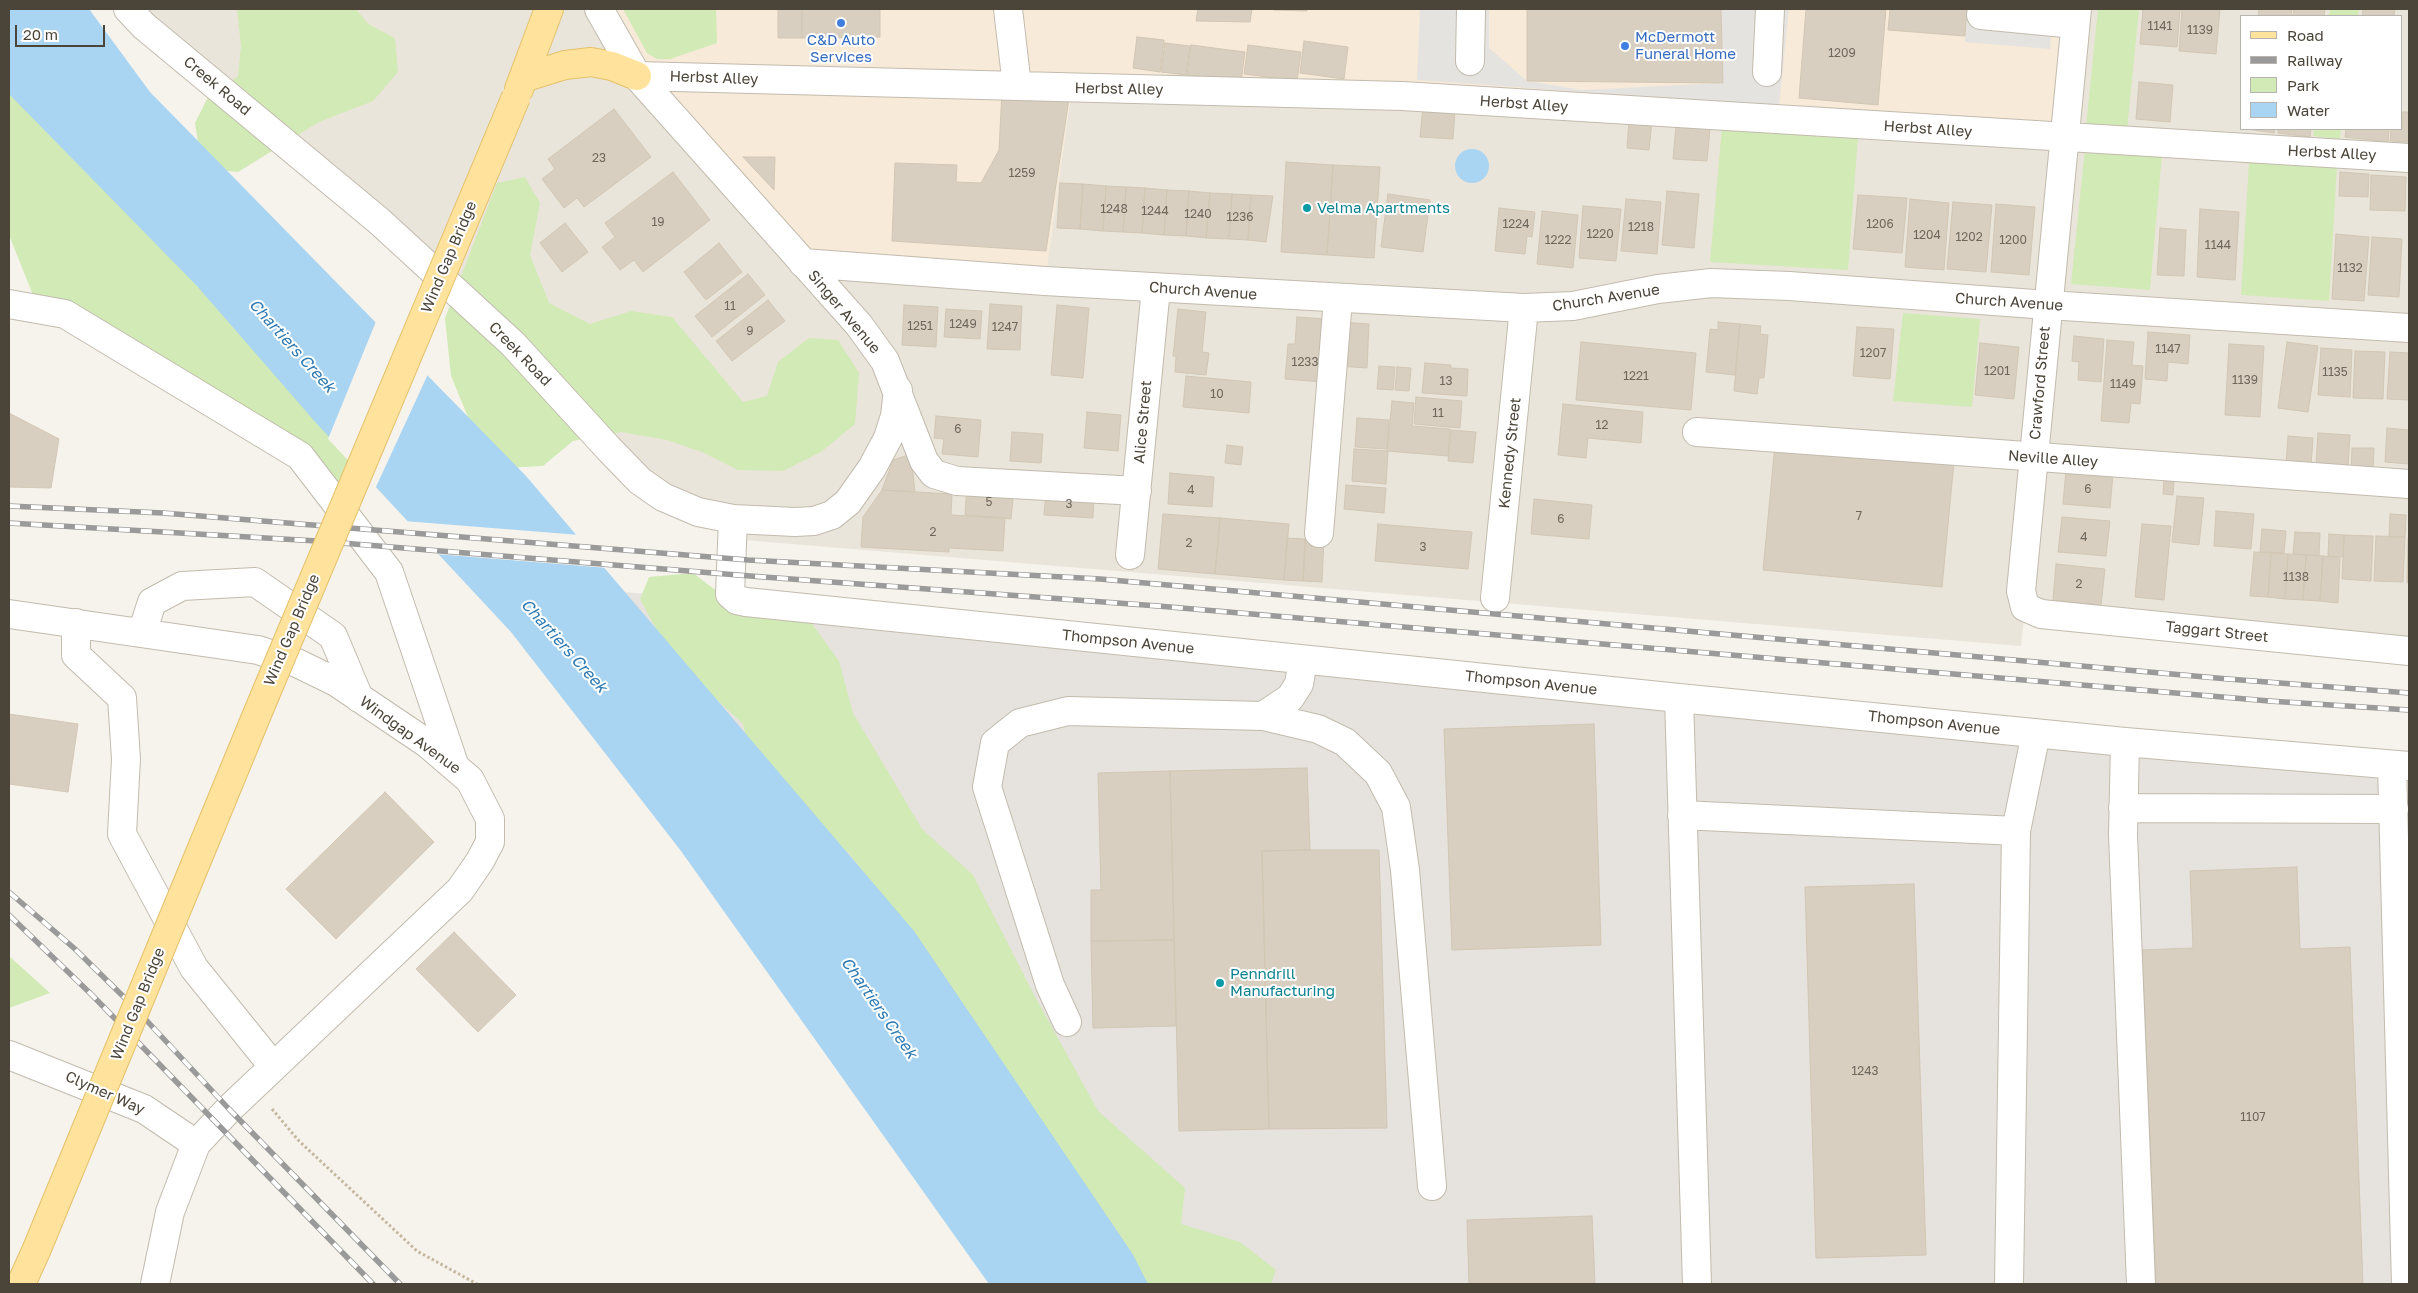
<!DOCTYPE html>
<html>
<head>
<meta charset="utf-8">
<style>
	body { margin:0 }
	#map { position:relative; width:2418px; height:1293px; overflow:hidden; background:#f6f3ec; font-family:"Golos Text",sans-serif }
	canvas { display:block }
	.frame { position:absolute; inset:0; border:10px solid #4b4439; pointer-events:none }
	.legend { position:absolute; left:2240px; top:15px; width:162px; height:115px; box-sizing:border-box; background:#fff; border:1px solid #b7b4b0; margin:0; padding:6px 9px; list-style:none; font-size:15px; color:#4b4439 }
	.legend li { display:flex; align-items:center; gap:10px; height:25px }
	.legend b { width:25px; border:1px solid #b7b4b0 }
	.scale { position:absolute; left:15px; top:25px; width:90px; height:22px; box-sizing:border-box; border:2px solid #4b4439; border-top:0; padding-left:6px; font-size:15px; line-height:18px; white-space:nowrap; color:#4b4439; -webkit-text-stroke:4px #fff; paint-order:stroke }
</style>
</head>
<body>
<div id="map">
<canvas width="2418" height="1293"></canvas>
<div class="frame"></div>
<ul class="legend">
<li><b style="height:6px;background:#ffe39c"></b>Road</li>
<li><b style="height:6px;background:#9a9a9a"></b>Railway</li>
<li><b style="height:14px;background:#d2eab5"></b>Park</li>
<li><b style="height:14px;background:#a9d4f2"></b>Water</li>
</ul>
<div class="scale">20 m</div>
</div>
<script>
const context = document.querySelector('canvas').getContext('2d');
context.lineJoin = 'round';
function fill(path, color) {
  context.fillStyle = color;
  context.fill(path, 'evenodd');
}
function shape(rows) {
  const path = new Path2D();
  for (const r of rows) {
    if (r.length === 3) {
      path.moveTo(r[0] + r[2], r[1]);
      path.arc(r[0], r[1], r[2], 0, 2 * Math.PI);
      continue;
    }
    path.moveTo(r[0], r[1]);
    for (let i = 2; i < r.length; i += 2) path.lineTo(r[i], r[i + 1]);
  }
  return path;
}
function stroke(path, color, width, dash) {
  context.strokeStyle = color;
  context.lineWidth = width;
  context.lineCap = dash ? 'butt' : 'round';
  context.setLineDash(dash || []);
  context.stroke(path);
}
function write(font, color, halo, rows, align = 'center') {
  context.font = font + ' "Golos Text",sans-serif';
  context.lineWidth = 4;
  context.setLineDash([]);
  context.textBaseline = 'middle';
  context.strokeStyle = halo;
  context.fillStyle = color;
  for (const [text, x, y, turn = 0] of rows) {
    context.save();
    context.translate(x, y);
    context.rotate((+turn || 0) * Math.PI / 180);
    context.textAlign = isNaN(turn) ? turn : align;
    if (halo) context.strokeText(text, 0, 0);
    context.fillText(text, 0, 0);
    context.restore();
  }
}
const residential = shape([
	[128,9,599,9,1045,280,1072,87,2077,9,2409,9,2409,651,2025,608,2021,646,732,539,698,512,608,448],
	[2242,16,2402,16,2402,129,2242,129]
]);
const commercial = shape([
	[599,9,2077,9,2064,137,1072,87,1045,281,803,263]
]);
const industrial = shape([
	[574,588,746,602,2409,766,2409,1284,1065,1284]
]);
const green = shape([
	[237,9,356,9,368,24,395,38,398,72,373,101,319,122,238,172,218,170,200,156,195,123,207,99,238,76,241,46],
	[623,9,716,9,717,43,670,59,657,59,647,53],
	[2098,9,2139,9,2127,130,2086,127],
	[2330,9,2359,9,2358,16,2329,16],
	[9,20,378,442,345,493,39,310,9,235],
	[1722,127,1858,136,1848,270,1710,262],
	[2314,129,2341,129,2340,139,2313,136],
	[2085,149,2162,155,2150,290,2071,284],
	[2249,162,2337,166,2329,301,2241,295],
	[525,177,540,203,530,255,549,303,590,324,631,311,672,317,743,402,767,396,778,362,809,338,838,340,859,373,855,424,821,452,783,471,738,470,702,452,667,440,621,432,573,441,543,466,505,468,483,453,451,376,445,318,497,183],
	[1903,313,1980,319,1972,407,1893,401],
	[693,573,747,614,810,621,839,661,853,713,922,829,973,875,1032,991,1098,1111,1185,1188,1181,1224,1240,1242,1276,1270,1271,1284,1125,1284,899,921,848,852,816,852,752,764,743,724,701,685,655,627,640,599,649,577],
	[9,956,50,993,9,1008]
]);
const parking = shape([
	[1420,9,1489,9,1489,48,1527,81,1582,90,1723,83,1721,9,1789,9,1779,106,1417,80],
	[1968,9,2053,9,2050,49,1965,42]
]);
const water = shape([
	[9,9,89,9,150,92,526,476,914,931,1132,1253,1148,1284,989,1284,681,851,511,632,317,424,197,286,9,94],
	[1472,166,17]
]);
const pier = shape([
	[377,319,429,372,375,489,328,439],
	[404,521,580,535,608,568,435,554]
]);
const building = shape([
	[778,9,802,9,802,38,778,38,778,9],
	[802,9,880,9,880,37,802,38,802,9],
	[1198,9,1252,9,1250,22,1196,21,1198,9],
	[1273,9,1307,9,1307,11,1273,10,1273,9],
	[1527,9,1721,9,1723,83,1527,81,1527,9],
	[1806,9,1886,9,1878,105,1799,98,1806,9],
	[1890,9,1967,9,1965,36,1888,30,1890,9],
	[2143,9,2180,9,2177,47,2140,44,2143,9],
	[2182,9,2220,9,2216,54,2179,51,2182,9],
	[2259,9,2292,9,2291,16,2258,16,2259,9],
	[2294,9,2325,9,2324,16,2293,16,2294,9],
	[2363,9,2395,9,2394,16,2362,16,2363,9],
	[1137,37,1164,40,1160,72,1133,68,1137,37],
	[1304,41,1348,47,1344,79,1300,73,1304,41],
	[1165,43,1190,46,1186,75,1161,72,1165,43],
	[1191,45,1245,52,1241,82,1187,75,1191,45],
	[1248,45,1301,52,1297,81,1244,74,1248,45],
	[2139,82,2173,85,2170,122,2136,119,2139,82],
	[1002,91,1070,92,1046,251,892,241,895,163,957,165,956,182,981,183,999,150,1002,91],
	[1423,107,1455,110,1453,139,1420,137,1423,107],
	[614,109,651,157,584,207,577,198,564,208,542,179,555,169,548,159,614,109],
	[2402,112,2409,112,2409,142,2390,141,2391,129,2402,129,2402,112],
	[1629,120,1652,121,1649,150,1627,148,1629,120],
	[1676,126,1710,129,1707,161,1673,159,1676,126],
	[2247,129,2275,129,2274,133,2247,129],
	[2278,129,2311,129,2310,137,2278,133,2278,129],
	[2346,129,2389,129,2388,142,2345,137,2346,129],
	[743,157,775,157,774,190,743,157],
	[1286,162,1333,165,1327,255,1281,252,1286,162],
	[1333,165,1380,167,1374,258,1327,255,1333,165],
	[673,172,710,220,643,272,634,260,620,270,602,247,615,237,605,223,673,172],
	[2340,172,2369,174,2368,197,2339,196,2340,172],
	[2371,175,2406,177,2405,211,2370,210,2371,175],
	[1060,183,1083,184,1080,229,1057,228,1060,183],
	[1083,184,1106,186,1103,231,1080,229,1083,184],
	[1106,186,1126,187,1123,232,1103,231,1106,186],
	[1126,187,1145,188,1142,233,1123,232,1126,187],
	[1145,188,1167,190,1164,235,1142,233,1145,188],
	[1167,190,1189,191,1186,236,1164,235,1167,190],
	[1189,191,1210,193,1206,238,1186,236,1189,191],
	[1667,191,1699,194,1694,248,1662,245,1667,191],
	[1210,193,1232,194,1229,239,1206,238,1210,193],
	[1232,194,1251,195,1248,240,1229,239,1232,194],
	[1388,194,1430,200,1423,252,1381,247,1388,194],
	[1251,195,1273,196,1266,242,1248,240,1251,195],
	[1858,195,1907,198,1902,253,1853,249,1858,195],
	[1626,199,1661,202,1657,254,1621,251,1626,199],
	[1910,199,1949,203,1944,270,1905,267,1910,199],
	[1953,202,1992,205,1986,272,1947,269,1953,202],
	[1996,204,2035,207,2029,275,1991,272,1996,204],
	[1583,206,1621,209,1616,261,1579,258,1583,206],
	[1499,208,1535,212,1532,237,1527,236,1525,254,1495,251,1499,208],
	[2200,209,2239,212,2235,280,2197,277,2200,209],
	[1542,211,1578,215,1573,268,1537,264,1542,211],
	[565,223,588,252,562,272,540,243,565,223],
	[2160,228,2186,230,2184,276,2157,275,2160,228],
	[2336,234,2369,237,2364,301,2332,299,2336,234],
	[2372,237,2402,239,2399,297,2368,295,2372,237],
	[719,243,742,272,706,300,684,272,719,243],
	[748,274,765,295,712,337,695,316,748,274],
	[768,300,785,321,732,361,716,341,768,300],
	[990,304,1022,306,1020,350,987,349,990,304],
	[904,305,938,307,936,347,902,345,904,305],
	[1057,305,1089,308,1083,378,1051,375,1057,305],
	[946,309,982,311,980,339,944,337,946,309],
	[1178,309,1206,312,1202,352,1209,353,1206,375,1175,372,1176,356,1173,356,1178,309],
	[1297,317,1326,319,1322,382,1285,379,1288,344,1295,344,1297,317],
	[1342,322,1369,324,1367,368,1339,366,1342,322],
	[1718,322,1740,324,1735,375,1706,372,1710,329,1718,330,1718,322],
	[1740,324,1761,326,1760,334,1768,335,1764,378,1759,378,1757,394,1734,391,1740,324],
	[1857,327,1894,329,1890,379,1853,376,1857,327],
	[2148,332,2190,335,2188,364,2168,362,2167,381,2145,379,2148,332],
	[2074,336,2104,339,2101,382,2078,380,2079,362,2072,361,2074,336],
	[2107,340,2134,342,2132,365,2143,366,2140,404,2131,403,2129,423,2101,421,2107,340],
	[1581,342,1696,353,1691,410,1576,400,1581,342],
	[2287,342,2318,346,2308,412,2278,408,2287,342],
	[1980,343,2019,347,2014,399,1975,395,1980,343],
	[2229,344,2264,346,2260,417,2225,415,2229,344],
	[2321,348,2352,350,2350,397,2318,395,2321,348],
	[2355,351,2385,352,2383,399,2353,398,2355,351],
	[2390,352,2409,353,2409,400,2387,399,2390,352],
	[1425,363,1451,365,1451,368,1468,369,1467,396,1422,393,1425,363],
	[1379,366,1395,367,1393,390,1377,389,1379,366],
	[1397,367,1411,368,1409,391,1395,390,1397,367],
	[1186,376,1251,382,1249,413,1183,407,1186,376],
	[1416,397,1462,401,1460,428,1414,424,1416,397],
	[1392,401,1414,403,1412,426,1450,429,1448,456,1387,451,1392,401],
	[1563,404,1643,412,1641,443,1588,438,1586,458,1558,455,1563,404],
	[1087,412,1121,415,1118,451,1084,448,1087,412],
	[9,413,59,439,51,488,9,487,9,413],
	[936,416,981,420,978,457,942,454,944,439,934,438,936,416],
	[1357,418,1389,420,1387,449,1355,447,1357,418],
	[2387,428,2409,430,2409,464,2385,462,2387,428],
	[1451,430,1476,432,1473,463,1448,461,1451,430],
	[1012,432,1043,434,1041,463,1010,461,1012,432],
	[2318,433,2350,435,2348,466,2316,464,2318,433],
	[2288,436,2313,438,2311,466,2286,464,2288,436],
	[1227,445,1243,447,1241,465,1225,463,1227,445],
	[1775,445,1954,462,1942,587,1763,570,1775,445],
	[2352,448,2374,448,2373,472,2351,472,2352,448],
	[1354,449,1388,451,1386,484,1352,481,1354,449],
	[911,454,915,492,882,490,893,460,911,454],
	[2066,470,2113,474,2110,508,2063,504,2066,470],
	[1170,473,1214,477,1212,507,1168,504,1170,473],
	[2164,480,2174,481,2173,495,2163,494,2164,480],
	[967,485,1014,489,1011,519,965,515,967,485],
	[1346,485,1386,488,1384,513,1344,509,1346,485],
	[882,490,952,494,951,515,1005,518,1003,551,949,548,949,552,861,547,863,517,882,490],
	[1046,491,1094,494,1093,518,1044,515,1046,491],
	[2177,496,2204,498,2199,545,2172,542,2177,496],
	[1534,499,1592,505,1589,539,1531,534,1534,499],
	[2216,511,2254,514,2251,549,2214,546,2216,511],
	[1163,514,1220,518,1215,574,1158,569,1163,514],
	[2390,514,2406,515,2405,537,2389,537,2390,514],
	[2062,517,2110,521,2106,556,2058,552,2062,517],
	[1220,518,1289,524,1284,580,1215,574,1220,518],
	[1378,524,1472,532,1468,569,1375,561,1378,524],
	[2142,524,2171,526,2164,600,2135,597,2142,524],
	[2262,529,2286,531,2284,553,2260,552,2262,529],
	[2295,532,2320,533,2319,556,2293,554,2295,532],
	[2329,534,2344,535,2343,557,2328,556,2329,534],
	[2344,535,2373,536,2371,581,2342,579,2344,535],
	[1306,536,1324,537,1322,582,1303,581,1306,536],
	[2376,536,2405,537,2403,582,2374,581,2376,536],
	[1287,538,1305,539,1303,581,1284,580,1287,538],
	[2408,539,2409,539,2409,583,2407,583,2408,539],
	[2254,552,2271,553,2268,597,2250,596,2254,552],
	[2271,553,2288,554,2285,599,2268,597,2271,553],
	[2288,554,2306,555,2303,600,2285,599,2288,554],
	[2306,555,2323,556,2320,601,2303,600,2306,555],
	[2323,556,2340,558,2338,603,2320,601,2323,556],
	[2056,564,2105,569,2101,605,2053,600,2056,564],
	[9,714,78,724,68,792,9,784,9,714],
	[1594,724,1601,945,1452,950,1444,729,1594,724],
	[1307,768,1310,850,1262,851,1269,1129,1179,1131,1170,771,1307,768],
	[1170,771,1174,940,1091,941,1091,890,1101,890,1098,773,1170,771],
	[385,792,434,842,336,939,286,889,385,792],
	[1310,850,1379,850,1387,1128,1269,1129,1262,851,1310,850],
	[2297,867,2300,949,2350,947,2363,1284,2156,1284,2142,950,2193,948,2190,871,2297,867],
	[1914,884,1926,1255,1816,1258,1805,887,1914,884],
	[454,932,516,995,478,1032,416,969,454,932],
	[1174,940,1176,1026,1093,1028,1091,941,1174,940],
	[1592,1216,1595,1284,1469,1284,1467,1220,1592,1216]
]);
const path = shape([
	[272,1109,299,1141,417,1251,477,1284]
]);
const minor = shape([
	[128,9,144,26,379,221,513,344,608,448,640,481,663,497,698,512,733,519,795,522,814,521,832,515,848,502,872,468,888,438,895,416,898,390],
	[599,9,637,76,859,325,885,361,924,461,934,474,957,481,1137,491],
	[1008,9,1017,86],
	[1982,9,1981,15,2075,24],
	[2077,9,2021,591,2025,607,2041,614,2409,651],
	[1470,61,1471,9],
	[1767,72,1770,9],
	[637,76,1402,96,2409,158],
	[803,263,1045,281,1524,308,1573,306,1658,289,1711,283,1789,286,2048,305,2409,328],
	[9,304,65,314,300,456,389,572,455,767],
	[1697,432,2409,484],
	[733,519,730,594,737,600,746,602,1679,698,2125,742,2409,766],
	[1319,533,1338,299],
	[1130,555,1156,288],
	[1495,598,1524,308],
	[9,614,258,650,297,663,336,682,428,744,470,780,490,819,490,842,480,861,460,890,229,1109,196,1144,170,1212,155,1284],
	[76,623,76,655,122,698,126,759,122,834,194,968,273,1066],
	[142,633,152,602,182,586,255,582,333,636,359,698],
	[1679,698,1697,1284],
	[1263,716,1318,729,1345,742,1378,773,1396,807,1405,870,1432,1186],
	[2125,742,2123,835,2141,1284],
	[2392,765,2406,1284],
	[2123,808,2394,809],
	[1682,815,2016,831],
	[1067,1022,1050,985,987,787,995,743,1020,723,1068,711,1263,716,1290,698,1299,684,1303,660],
	[9,1055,144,1109,196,1144],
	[2009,1284,2016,831,2036,733]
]);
const major = shape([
	[523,78,565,65,591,62,612,66,637,76],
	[519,89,549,9],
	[21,1284,36,1251]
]);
const rail = shape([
	[9,506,163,513,748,560,1100,579,2228,679,2409,693],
	[9,523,317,541,750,576,1158,606,2269,701,2409,710],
	[9,892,75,949,134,1007,229,1109,400,1284],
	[9,915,92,995,373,1284]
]);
const majorBridge = shape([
	[36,1251,258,712,516,97]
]);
const markers = [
	[841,23,5,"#3f7fe0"],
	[1625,46,5,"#3f7fe0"],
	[1307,208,5,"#0f9aa8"],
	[1220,983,5,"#0f9aa8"]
];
const numberNames = [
	["1141",2160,26],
	["1139",2200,30],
	["1209",1842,53],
	["23",599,158],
	["1259",1022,173],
	["1248",1114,209],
	["1244",1155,211],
	["1240",1198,214],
	["1236",1240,217],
	["19",658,222],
	["1224",1516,224],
	["1206",1880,224],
	["1218",1641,227],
	["1220",1600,234],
	["1204",1927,235],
	["1202",1969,237],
	["1222",1558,240],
	["1200",2013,240],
	["1144",2218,245],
	["1132",2350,268],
	["11",730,306],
	["1249",963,324],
	["1251",920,326],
	["1247",1005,327],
	["9",750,331],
	["1147",2168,349],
	["1207",1873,353],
	["1233",1305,362],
	["1201",1997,371],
	["1135",2335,372],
	["1221",1636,376],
	["1139",2245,380],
	["13",1446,381],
	["1149",2123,384],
	["10",1217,394],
	["11",1438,413],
	["12",1602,425],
	["6",958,429],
	["6",2088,489],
	["4",1191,490],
	["5",989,502],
	["3",1069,504],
	["7",1859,516],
	["6",1561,519],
	["2",933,532],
	["4",2084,537],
	["2",1189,543],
	["3",1423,547],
	["1138",2296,577],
	["2",2079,584],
	["1243",1865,1071],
	["1107",2253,1117]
];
const shopNames = [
	["McDermott",1635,37],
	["Funeral Home",1635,54],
	["C&D Auto",841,40,"center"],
	["Services",841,57,"center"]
];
const streetNames = [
	["Herbst Alley",714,78,2],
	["Creek Road",217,86,40],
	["Herbst Alley",1119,89,1],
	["Herbst Alley",1524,104,4],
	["Herbst Alley",1928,129,4],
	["Herbst Alley",2332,153,3],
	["Wind Gap Bridge",449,257,-67],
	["Church Avenue",1203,291,4],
	["Church Avenue",1606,298,-9],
	["Church Avenue",2009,302,4],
	["Singer Avenue",844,312,50],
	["Creek Road",520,354,46],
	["Crawford Street",2040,383,-85],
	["Alice Street",1143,422,-85],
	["Kennedy Street",1510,453,-84],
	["Neville Alley",2053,459,4],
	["Wind Gap Bridge",292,630,-67],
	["Taggart Street",2217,632,6],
	["Thompson Avenue",1128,642,6],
	["Thompson Avenue",1531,683,6],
	["Thompson Avenue",1934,723,6],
	["Windgap Avenue",410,735,36],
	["Wind Gap Bridge",138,1004,-68],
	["Clymer Way",105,1093,24]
];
const cultureNames = [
	["Velma Apartments",1317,208],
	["Penndrill",1230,974],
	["Manufacturing",1230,991]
];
const waterNames = [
	["Chartiers Creek",292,346,48],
	["Chartiers Creek",564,646,48],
	["Chartiers Creek",879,1008,55]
];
fill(residential, '#eae5da');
fill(commercial, '#f7ead8');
fill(industrial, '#e6e2dd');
fill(green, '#d2eab5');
fill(parking, '#e5e3e0');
fill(water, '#a9d4f2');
fill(pier, '#f6f3ec');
fill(building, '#d8cfc1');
stroke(building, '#d3c7b4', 1);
stroke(minor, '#c2bbae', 30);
stroke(major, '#e6c16a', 30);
stroke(path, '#c4b79f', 3, [2.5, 2.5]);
stroke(minor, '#fff', 28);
stroke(major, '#ffe39c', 28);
stroke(rail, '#9a9a9a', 5.5);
stroke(rail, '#fff', 4, [11]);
stroke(majorBridge, '#e6c16a', 30, []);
stroke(majorBridge, '#ffe39c', 28);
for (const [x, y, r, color] of markers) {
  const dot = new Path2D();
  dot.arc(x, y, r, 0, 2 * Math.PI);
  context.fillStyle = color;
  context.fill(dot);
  stroke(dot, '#fff', 2);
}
write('12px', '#6e675b', null, numberNames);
write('15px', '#366cbe', '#fff', shopNames, 'left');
write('15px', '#4b4439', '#fff', streetNames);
write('15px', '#0d838f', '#fff', cultureNames, 'left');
write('italic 16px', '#2e7ab2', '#fff', waterNames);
</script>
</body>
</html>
